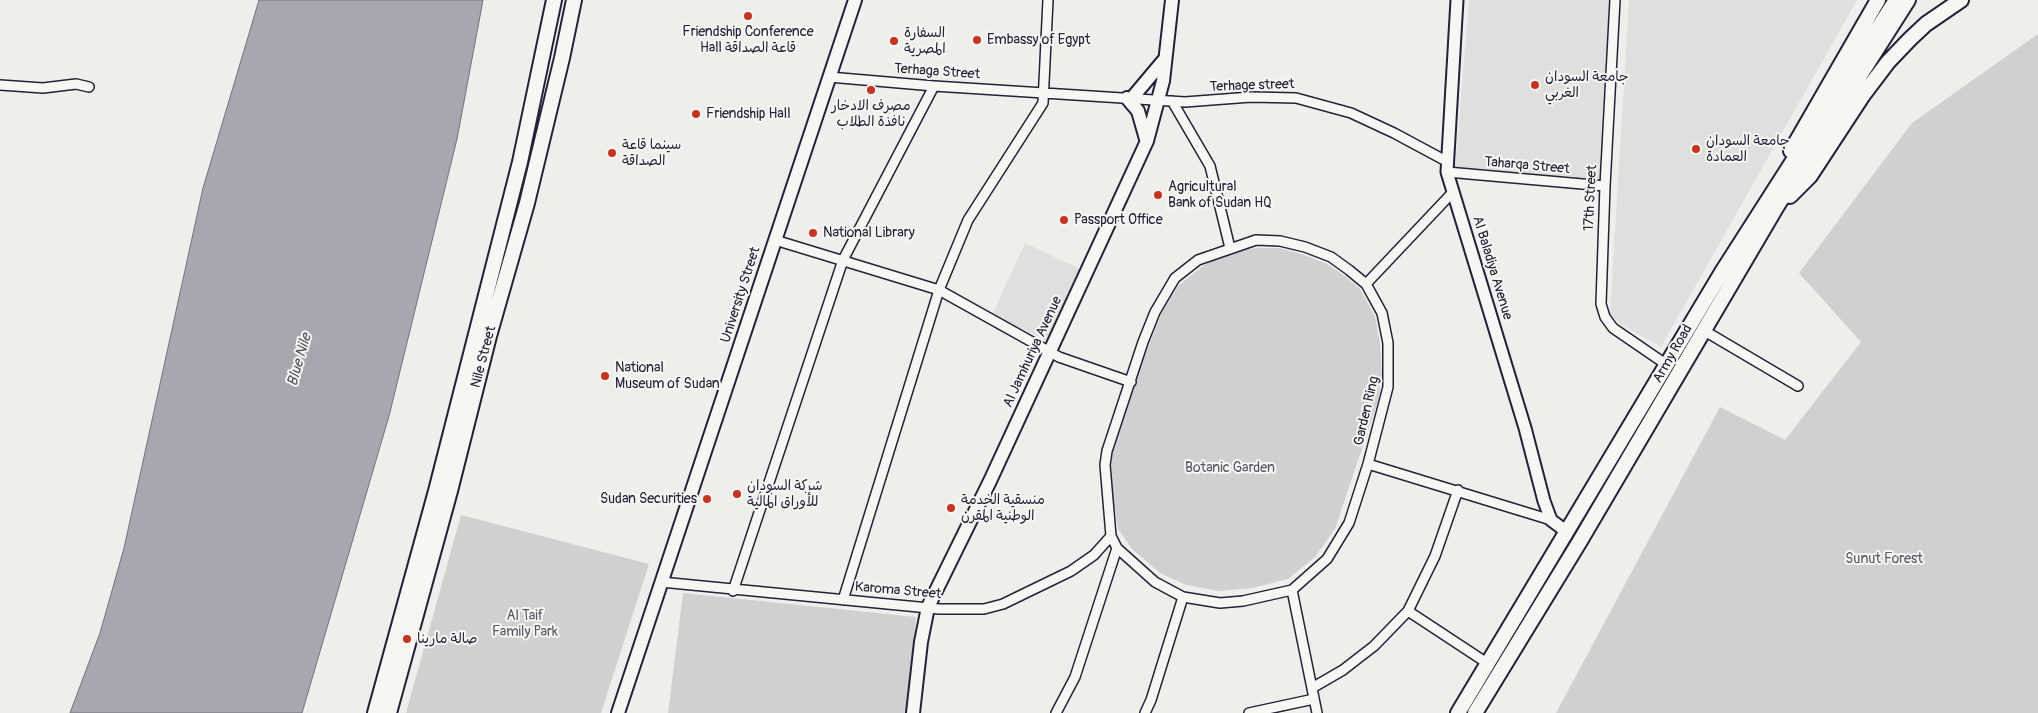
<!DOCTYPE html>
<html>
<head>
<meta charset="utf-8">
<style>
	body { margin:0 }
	canvas { display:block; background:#eeeeeb }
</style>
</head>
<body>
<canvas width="2038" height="713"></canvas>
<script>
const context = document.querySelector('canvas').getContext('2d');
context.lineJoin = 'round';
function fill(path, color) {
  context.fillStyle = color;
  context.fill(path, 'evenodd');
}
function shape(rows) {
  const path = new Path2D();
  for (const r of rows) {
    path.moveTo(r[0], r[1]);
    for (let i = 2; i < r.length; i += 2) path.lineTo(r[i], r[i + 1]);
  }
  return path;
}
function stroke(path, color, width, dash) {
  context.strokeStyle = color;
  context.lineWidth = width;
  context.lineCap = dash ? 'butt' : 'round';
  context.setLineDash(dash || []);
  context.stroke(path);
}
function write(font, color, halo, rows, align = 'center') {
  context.font = font + ' Pangolin,"Playpen Sans Arabic",sans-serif';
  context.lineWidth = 4;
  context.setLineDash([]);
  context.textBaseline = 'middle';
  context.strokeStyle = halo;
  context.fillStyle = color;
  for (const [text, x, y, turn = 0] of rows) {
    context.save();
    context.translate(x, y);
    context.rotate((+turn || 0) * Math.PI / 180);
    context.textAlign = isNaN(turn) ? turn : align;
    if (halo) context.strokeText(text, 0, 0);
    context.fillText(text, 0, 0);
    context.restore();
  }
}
const built = shape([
	[1469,0,1614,0,1600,181,1455,169],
	[1629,0,1857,0,1661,347,1622,325,1610,314],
	[1025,243,1080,269,1047,341,992,315]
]);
const green = shape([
	[2038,34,2038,713,1556,713,1720,407,1785,440,1861,342,1799,273,1912,123],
	[1256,248,1279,248,1302,254,1327,264,1345,276,1360,289,1375,316,1380,344,1382,375,1378,401,1335,529,1315,557,1288,579,1253,588,1219,591,1186,585,1160,573,1132,549,1118,529,1113,498,1111,464,1114,441,1135,381,1162,312,1179,285,1203,266,1228,252],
	[461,515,649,564,601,713,406,713],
	[683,593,916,617,909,713,668,713]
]);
const water = shape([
	[259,0,483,0,457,139,389,416,302,713,70,713,100,633,124,548,203,188,259,0]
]);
const minor = shape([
	[1615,0,1605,186,1601,304,1605,317,1613,328,1667,365],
	[829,77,934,86,1185,102,1251,97,1296,98,1351,113,1394,133,1448,162],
	[0,85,43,88,76,84,89,87],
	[1172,101,1210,166,1230,248],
	[1447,172,1605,186],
	[775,240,939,290,1059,357,1131,382],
	[1256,240,1280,241,1305,247,1331,257,1349,270,1366,284,1382,313,1388,343,1388,387,1368,464,1349,523,1327,559,1292,590,1243,601,1220,603,1183,597,1155,582,1117,548,1111,536,1105,465,1107,451,1143,342,1155,312,1175,278,1198,260,1256,240],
	[1366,284,1453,192],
	[1703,330,1798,386],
	[1368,464,1551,520],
	[661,582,939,609,984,609,1003,604,1071,571,1094,555,1111,536],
	[1292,590,1317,713],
	[733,591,843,260,934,86],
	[843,600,939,290,968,220,1043,103,1048,0],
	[1408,611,1487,663],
	[1312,688,1343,670,1374,646,1408,611,1435,556,1458,490],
	[1056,713,1075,677,1117,548],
	[1145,713,1151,700,1183,597],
	[1249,713,1314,699]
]);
const tertiary = shape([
	[1457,0,1447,172,1525,428,1544,501,1551,520,1567,532]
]);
const secondary = shape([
	[1127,98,1138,111,1146,139],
	[1132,98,1164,60],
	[618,713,855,0],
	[913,713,921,642,928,607,990,481,1147,141,1163,81,1172,0]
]);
const primary = shape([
	[375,713,436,491,520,162,554,0],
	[389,713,450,491,489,336,527,203,562,58,574,0]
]);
const trunk = shape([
	[1791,151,1878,0],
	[1790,196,1810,176,1863,95,1888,62,1910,39,1926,24,1961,0],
	[1458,713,1722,272,1896,0],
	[1475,713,1580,541,1777,206,1908,0]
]);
const markers = [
	[748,16,5,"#c8321e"],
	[977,40,5,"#c8321e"],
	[894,41,5,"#c8321e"],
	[1535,85,5,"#c8321e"],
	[871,90,5,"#c8321e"],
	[696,114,5,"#c8321e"],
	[1696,149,5,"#c8321e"],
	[612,153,5,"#c8321e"],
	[1158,195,5,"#c8321e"],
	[1064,220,5,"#c8321e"],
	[813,233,5,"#c8321e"],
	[605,376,5,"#c8321e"],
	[737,494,5,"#c8321e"],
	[707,499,5,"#c8321e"],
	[951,508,5,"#c8321e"],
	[407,639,5,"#c8321e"]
];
const poiNames = [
	["Friendship Conference",748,32,"center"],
	["Hall قاعة الصداقة",748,48,"center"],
	["السفارة",904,33],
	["المصرية",904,49],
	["Embassy of Egypt",987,40],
	["جامعة السودان",1545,77],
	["الغربي",1545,93],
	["مصرف الادخار",871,106,"center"],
	["نافذة الطلاب",871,122,"center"],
	["Friendship Hall",706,114],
	["جامعة السودان",1706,141],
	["العمادة",1706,157],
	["سينما قاعة",622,145],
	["الصداقة",622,161],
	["Agricultural",1168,187],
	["Bank of Sudan HQ",1168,203],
	["Passport Office",1074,220],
	["National Library",823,233],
	["National",615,368],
	["Museum of Sudan",615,384],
	["شركة السودان",747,486],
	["للأوراق المالية",747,502],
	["Sudan Securities",697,499,"right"],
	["منسقية الخدمة",961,500],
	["الوطنية المقرن",961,516],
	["صالة مارينا",417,639]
];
const streetNames = [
	["Terhaga Street",937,72,4],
	["Terhage street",1252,86,-2],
	["Taharqa Street",1527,166,5],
	["17th Street",1591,198,-87],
	["Al Baladiya Avenue",1492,268,73],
	["University Street",741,295,-72],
	["Al Jamhuriya Avenue",1033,352,-65],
	["Army Road",1673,354,-60],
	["Nile Street",484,357,-75],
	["Garden Ring",1367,411,-77],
	["Karoma Street",898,591,5]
];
const parkNames = [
	["Botanic Garden",1230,468],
	["Sunut Forest",1884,559],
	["Al Taif",525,616],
	["Family Park",525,632]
];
const waterNames = [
	["Blue Nile",300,360,-74]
];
fill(built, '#dfdfde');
fill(green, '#d0d0d1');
fill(water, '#a7a7af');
stroke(water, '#727281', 1);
stroke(minor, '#22223b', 12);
stroke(tertiary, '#22223b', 15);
stroke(secondary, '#22223b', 16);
stroke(primary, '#22223b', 18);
stroke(trunk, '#22223b', 18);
stroke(minor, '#f6f6f2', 9);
stroke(tertiary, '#f6f6f2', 11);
stroke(secondary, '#f6f6f2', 12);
stroke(primary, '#f6f6f2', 14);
stroke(trunk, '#f6f6f2', 14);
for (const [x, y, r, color] of markers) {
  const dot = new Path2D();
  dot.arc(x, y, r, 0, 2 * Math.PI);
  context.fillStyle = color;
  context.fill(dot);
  stroke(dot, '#f6f6f2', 2);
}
write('14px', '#22223b', '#f6f6f2', poiNames, 'left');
write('14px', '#22223b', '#f6f6f2', streetNames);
write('14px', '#565668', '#f6f6f2', parkNames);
write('italic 15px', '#575769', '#f6f6f2', waterNames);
</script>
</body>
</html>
